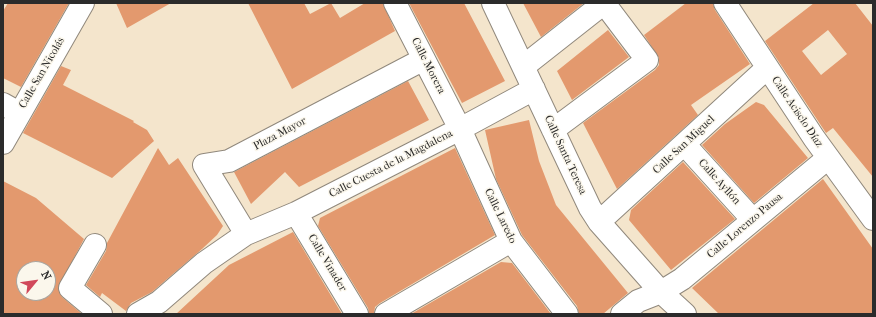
<!DOCTYPE html>
<html>
<head>
<meta charset="utf-8">
<style>
	body { margin:0 }
	#map { position:relative; width:876px; height:317px; overflow:hidden; background:#f4e5cc; font-family:"IM FELL French Canon",serif }
	canvas { display:block }
	.frame { position:absolute; inset:0; border:4px solid #2b2b2b; pointer-events:none }
	.north { position:absolute; left:16px; top:261px; width:40px; height:40px; box-sizing:border-box; background:#fbf7ec; border:1px solid #a8a59f; border-radius:50%; rotate:61deg; font-size:11px; font-weight:700; line-height:16px; text-align:center; color:#2b2b2b }
	.north::after { content:''; display:block; margin:auto; width:14px; height:18px; background:#d1495b; clip-path:polygon(50% 0,100% 100%,50% 72%,0 100%) }
</style>
</head>
<body>
<div id="map">
<canvas width="876" height="317"></canvas>
<div class="frame"></div>
<div class="north">N</div>
</div>
<script>
const context = document.querySelector('canvas').getContext('2d');
context.lineJoin = 'round';
function fill(path, color) {
  context.fillStyle = color;
  context.fill(path, 'evenodd');
}
function shape(rows) {
  const path = new Path2D();
  for (const r of rows) {
    path.moveTo(r[0], r[1]);
    for (let i = 2; i < r.length; i += 2) path.lineTo(r[i], r[i + 1]);
  }
  return path;
}
function stroke(path, color, width, dash) {
  context.strokeStyle = color;
  context.lineWidth = width;
  context.lineCap = dash ? 'butt' : 'round';
  context.setLineDash(dash || []);
  context.stroke(path);
}
function write(font, color, halo, rows, align = 'center') {
  context.font = font + ' "IM FELL French Canon",serif';
  context.lineWidth = 3;
  context.setLineDash([]);
  context.textBaseline = 'middle';
  context.strokeStyle = halo;
  context.fillStyle = color;
  for (const [text, x, y, turn = 0] of rows) {
    context.save();
    context.translate(x, y);
    context.rotate((+turn || 0) * Math.PI / 180);
    context.textAlign = isNaN(turn) ? turn : align;
    if (halo) context.strokeText(text, 0, 0);
    context.fillText(text, 0, 0);
    context.restore();
  }
}
const building = shape([
	[8,3,69,3,21,87,3,78,3,11],
	[116,3,171,3,127,28],
	[248,3,304,3,310,14,331,3,340,18,365,3,383,3,395,31,292,89],
	[409,3,464,3,505,81,462,103],
	[523,3,584,3,541,37],
	[686,3,713,3,715,10,750,64,691,105,698,115,617,189,583,123,655,70,659,65,659,58,644,35],
	[814,3,855,3,873,26,873,177,833,128,826,133,765,41],
	[828,30,847,54,821,75,802,51],
	[608,30,629,57,572,100,557,71],
	[61,66,71,70,63,85,134,121,133,122,147,130,154,141,112,178,23,133],
	[408,81,429,120,299,187,285,172,251,204,234,172],
	[756,102,764,105,808,158,754,203,702,145,725,124],
	[529,120,539,161,556,205,628,293,603,314,579,314,577,306,522,235,496,179,485,130],
	[158,148,169,165,178,158,223,226,217,235,202,249,152,292,131,303,126,311,102,293,100,297,86,285,106,251,107,243],
	[455,148,495,235,380,303,375,307,374,314,369,314,368,308,318,226,320,218],
	[683,162,735,219,671,270,629,220,631,210],
	[823,179,873,249,873,314,719,314,692,288],
	[3,181,36,198,84,239,58,288,62,297,82,314,3,314],
	[24,269,48,269,48,293,24,293],
	[293,232,342,314,176,314,229,265],
	[501,262,512,263,551,314,411,314]
]);
const minor = shape([
	[395,3,460,129,511,241,567,314],
	[493,3,590,208,599,222,661,292,685,314],
	[725,3,814,138,873,219],
	[524,66,604,3],
	[3,104,19,113],
	[553,130,647,60,604,3],
	[3,143,83,3],
	[685,145,753,220],
	[296,213,357,314],
	[599,222,767,68],
	[246,234,204,165,229,161,424,59],
	[95,245,70,288,101,314],
	[138,314,159,302,204,263,246,234,296,213,460,129,534,89],
	[386,314,511,241],
	[622,314,638,301,661,292,682,279,828,158]
]);
const streetNames = [
	["Calle Morera",428,66,63],
	["Calle San Nicolás",42,73,-60],
	["Calle Acisclo Díaz",797,112,56],
	["Plaza Mayor",280,134,-28],
	["Calle San Miguel",684,145,-43],
	["Calle Santa Teresa",565,155,65],
	["Calle Cuesta de la Magdalena",391,164,-27],
	["Calle Ayllón",719,182,48],
	["Calle Laredo",500,216,64],
	["Calle Lorenzo Pausa",745,226,-40],
	["Calle Vinader",327,263,59]
];
fill(building, '#e3996e');
stroke(minor, '#90887c', 24);
stroke(minor, '#fff', 22);
write('11px', '#2b2b2b', '#fbf7ec', streetNames);
</script>
</body>
</html>
